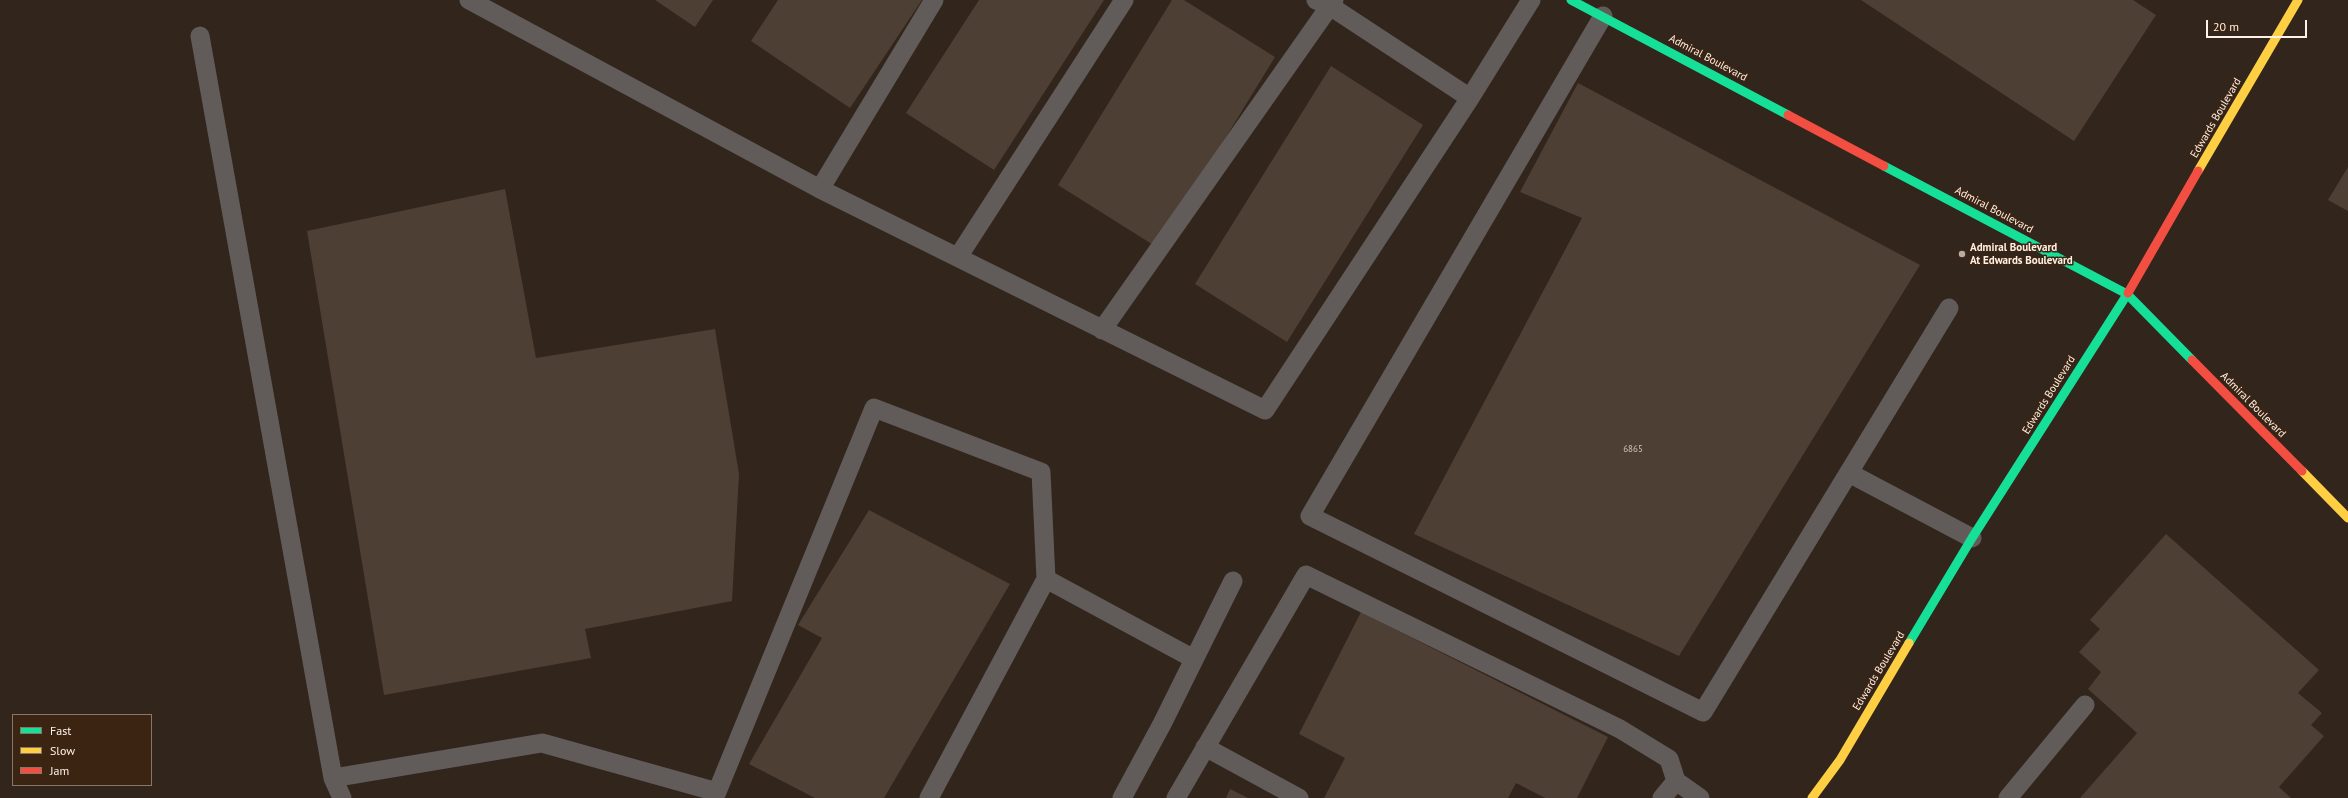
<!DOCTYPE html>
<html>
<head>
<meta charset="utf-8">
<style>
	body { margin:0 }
	#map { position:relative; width:2348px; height:798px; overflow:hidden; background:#32251c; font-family:"PT Sans",sans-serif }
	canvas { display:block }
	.legend { position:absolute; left:12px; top:714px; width:140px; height:72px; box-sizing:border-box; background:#3c2412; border:1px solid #8a7668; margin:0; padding:5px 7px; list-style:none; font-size:12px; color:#fef1e8 }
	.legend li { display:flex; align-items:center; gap:8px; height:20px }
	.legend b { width:20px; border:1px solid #8a7668 }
	.scale { position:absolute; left:2206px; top:20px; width:101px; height:18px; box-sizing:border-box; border:2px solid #fef1e8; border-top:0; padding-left:5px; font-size:12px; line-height:14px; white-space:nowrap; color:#fef1e8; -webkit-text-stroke:3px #3c2412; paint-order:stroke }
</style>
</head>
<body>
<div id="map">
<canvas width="2348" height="798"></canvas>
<ul class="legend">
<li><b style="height:5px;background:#16e098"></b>Fast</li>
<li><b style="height:5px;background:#ffcf43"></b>Slow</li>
<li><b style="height:5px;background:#f24e42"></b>Jam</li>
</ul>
<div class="scale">20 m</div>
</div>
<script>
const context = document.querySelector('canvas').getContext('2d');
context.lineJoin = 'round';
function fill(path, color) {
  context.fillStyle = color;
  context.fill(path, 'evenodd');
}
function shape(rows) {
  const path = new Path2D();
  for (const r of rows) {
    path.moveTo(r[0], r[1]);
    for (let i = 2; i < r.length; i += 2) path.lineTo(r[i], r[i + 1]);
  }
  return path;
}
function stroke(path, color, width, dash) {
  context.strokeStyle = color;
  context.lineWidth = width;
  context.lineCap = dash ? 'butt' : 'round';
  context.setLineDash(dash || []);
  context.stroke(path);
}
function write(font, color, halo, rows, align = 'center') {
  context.font = font + ' "PT Sans",sans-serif';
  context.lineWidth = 3;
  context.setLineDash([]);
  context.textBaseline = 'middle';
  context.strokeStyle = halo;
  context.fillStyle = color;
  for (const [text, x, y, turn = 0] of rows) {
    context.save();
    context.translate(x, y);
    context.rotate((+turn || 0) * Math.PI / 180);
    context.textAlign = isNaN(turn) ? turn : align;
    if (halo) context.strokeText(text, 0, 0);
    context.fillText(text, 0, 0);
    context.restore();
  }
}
const building = shape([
	[655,0,713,0,695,27],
	[778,0,922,0,850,108,751,41],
	[979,0,1104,0,994,170,906,113],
	[1172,0,1184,0,1275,57,1158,248,1058,185],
	[1861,0,2133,0,2156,15,2074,141],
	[1331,66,1423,125,1287,342,1195,284],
	[1578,83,1920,265,1679,656,1414,534,1582,218,1520,192],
	[2348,167,2348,211,2328,200],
	[505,189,536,358,715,329,739,474,732,601,585,629,591,658,384,695,307,231],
	[869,510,1010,584,884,798,815,798,749,764,822,638,798,625],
	[2166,534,2319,670,2298,693,2322,713,2311,725,2324,736,2279,787,2291,798,2080,798,2137,733,2088,689,2101,672,2079,652,2100,629,2090,620],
	[1361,612,1608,737,1577,798,1545,798,1516,783,1508,798,1324,798,1345,758,1299,734],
	[1230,789,1248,798,1226,798]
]);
const lane = shape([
	[469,0,820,189,1265,410,1470,98,1531,0],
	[1316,0,1330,6,1470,98],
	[1603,16,1310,516,1703,712,1949,308],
	[200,36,333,778,342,798],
	[820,189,934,0],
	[958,257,1124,0],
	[1102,330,1334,0],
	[1849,473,1972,538],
	[1205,747,1299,798],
	[333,778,542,743,717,792,874,408,1041,472,1046,579,1194,659],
	[929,798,1046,579],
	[1122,798,1162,724,1233,581],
	[1176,798,1306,575,1620,729,1669,759,1676,781],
	[1662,798,1676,781,1700,798],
	[2008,798,2085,705]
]);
const fast = shape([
	[1571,0,1788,115],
	[1884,166,2127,294,2192,360],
	[1909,643,1972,538,2128,293]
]);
const slow = shape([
	[2198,171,2298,0],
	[2302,471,2348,518],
	[1812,798,1840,760,1909,643]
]);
const jam = shape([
	[1788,115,1884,166],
	[2128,293,2198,171],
	[2192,360,2302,471]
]);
const markers = [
	[1962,254,4,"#b7aaa1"]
];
const numberNames = [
	["6865",1633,449]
];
const streetNames = [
	["Admiral Boulevard",1708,58,28],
	["Edwards Boulevard",2216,118,-60],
	["Admiral Boulevard",1994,210,28],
	["Edwards Boulevard",2049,395,-58],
	["Admiral Boulevard",2253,405,45],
	["Edwards Boulevard",1879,671,-59]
];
const poiNames = [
	["Admiral Boulevard",1970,248],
	["At Edwards Boulevard",1970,261]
];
fill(building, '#4e3f34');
stroke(lane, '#615b5a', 19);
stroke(fast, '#16e098', 9);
stroke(slow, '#ffcf43', 9);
stroke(jam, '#f24e42', 9);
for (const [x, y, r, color] of markers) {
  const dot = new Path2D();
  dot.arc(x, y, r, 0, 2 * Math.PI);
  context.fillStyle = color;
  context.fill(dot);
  stroke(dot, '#3c2412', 1.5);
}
write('9px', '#d2c4bb', null, numberNames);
write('11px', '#fef1e8', '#3c2412', streetNames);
write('bold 11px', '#fef1e8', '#3c2412', poiNames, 'left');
</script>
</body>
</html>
